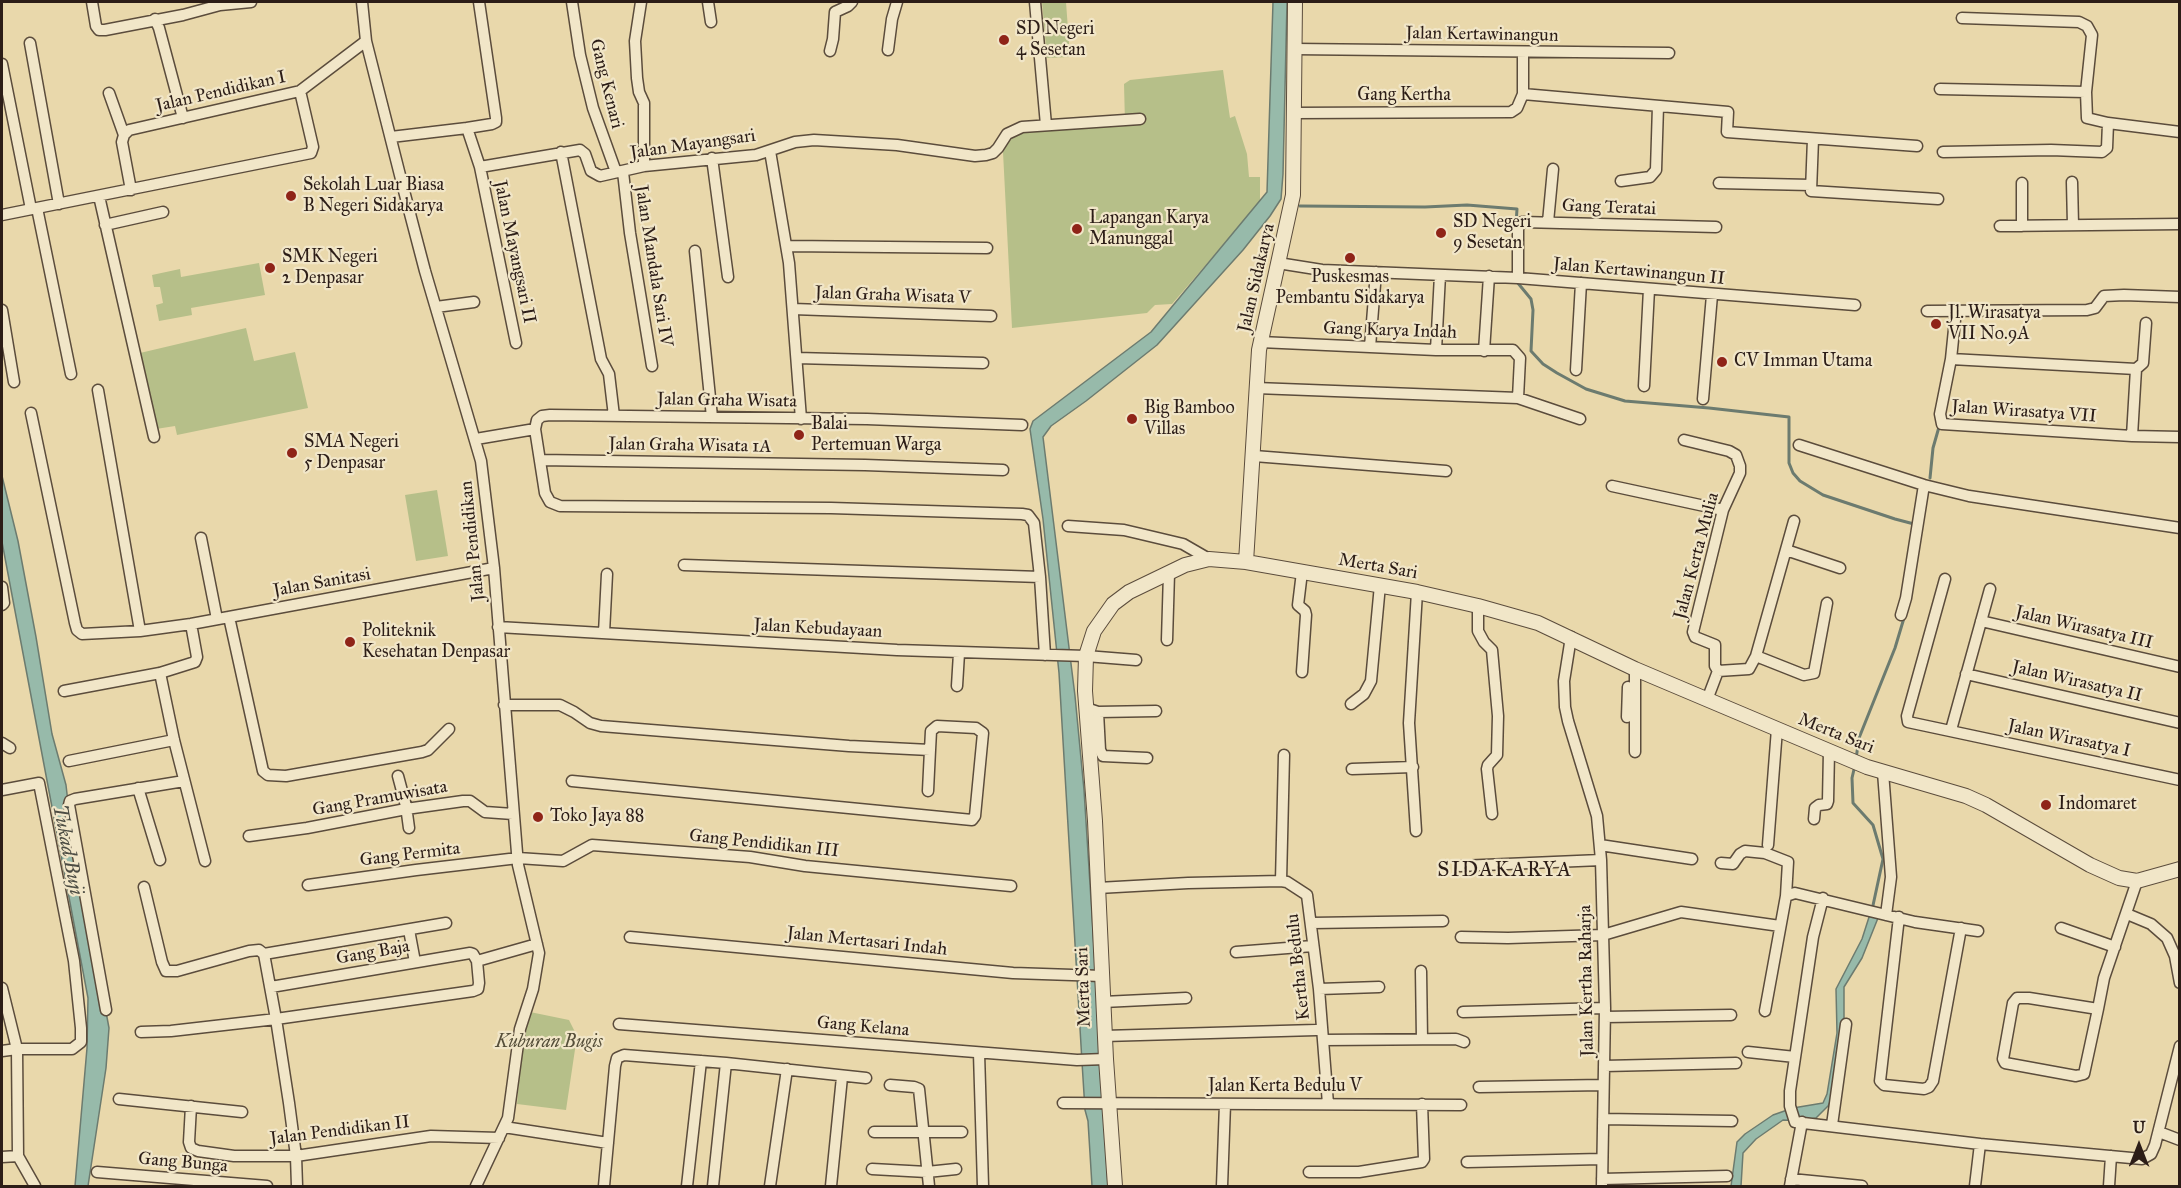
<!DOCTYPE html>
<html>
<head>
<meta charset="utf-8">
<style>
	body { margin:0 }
	#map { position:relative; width:2181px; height:1188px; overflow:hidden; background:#e9d8ab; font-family:"IM FELL Great Primer",serif }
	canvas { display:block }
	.frame { position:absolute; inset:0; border:3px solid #2c1d17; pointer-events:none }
	.north { position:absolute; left:2109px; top:1116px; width:60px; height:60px; -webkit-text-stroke:4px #f1e6c8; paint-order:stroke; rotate:0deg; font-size:16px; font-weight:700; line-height:24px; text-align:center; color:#2c1d17 }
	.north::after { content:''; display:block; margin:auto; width:21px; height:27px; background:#2c1d17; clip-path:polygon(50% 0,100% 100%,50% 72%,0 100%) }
</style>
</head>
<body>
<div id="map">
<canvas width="2181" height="1188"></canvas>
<div class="frame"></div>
<div class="north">U</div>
</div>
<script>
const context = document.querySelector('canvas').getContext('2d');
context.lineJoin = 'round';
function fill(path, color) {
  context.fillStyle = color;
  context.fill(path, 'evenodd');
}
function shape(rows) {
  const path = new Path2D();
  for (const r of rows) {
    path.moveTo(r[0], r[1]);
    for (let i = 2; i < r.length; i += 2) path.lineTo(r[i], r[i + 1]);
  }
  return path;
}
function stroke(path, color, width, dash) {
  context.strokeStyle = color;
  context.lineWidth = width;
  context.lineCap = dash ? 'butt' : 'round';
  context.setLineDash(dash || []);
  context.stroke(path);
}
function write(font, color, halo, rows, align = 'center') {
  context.font = font + ' "IM FELL Great Primer",serif';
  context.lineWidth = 4.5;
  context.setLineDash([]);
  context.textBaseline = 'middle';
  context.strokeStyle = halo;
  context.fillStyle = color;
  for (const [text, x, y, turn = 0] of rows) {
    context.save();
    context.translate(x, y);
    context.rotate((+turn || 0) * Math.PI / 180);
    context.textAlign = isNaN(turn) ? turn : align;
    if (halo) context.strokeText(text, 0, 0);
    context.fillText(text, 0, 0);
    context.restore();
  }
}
const green = shape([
	[1042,2,1066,2,1070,57,1047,58],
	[1223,70,1230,118,1235,116,1247,154,1249,177,1260,177,1260,202,1172,304,1155,305,1147,313,1012,328,1003,152,1012,134,1023,130,1125,123,1124,84,1130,80],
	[259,263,265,295,191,308,192,315,159,321,156,305,163,303,160,287,154,287,152,275,180,269,181,277],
	[246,328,254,361,295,352,308,408,177,435,175,426,156,429,140,353],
	[437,490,448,556,416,561,405,495],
	[530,1012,569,1020,577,1036,566,1110,517,1104,523,1034]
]);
const water = shape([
	[1273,2,1287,2,1283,174,1281,199,1270,216,1243,250,1157,345,1086,401,1051,426,1043,437,1075,696,1084,790,1095,963,1108,1186,1092,1186,1088,1121,1085,1110,1082,1062,1059,673,1043,519,1030,429,1033,421,1151,332,1267,192,1273,2],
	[2,476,18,541,36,637,52,734,66,785,70,820,109,1028,106,1068,88,1186,75,1186,87,1048,88,998,2,542,2,476],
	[1870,914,1878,918,1862,958,1844,987,1844,1030,1833,1096,1828,1106,1816,1118,1802,1121,1783,1120,1756,1139,1743,1153,1741,1186,1731,1186,1737,1142,1745,1134,1773,1115,1793,1108,1823,1103,1827,1094,1837,1033,1836,989,1862,939,1870,914]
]);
const stream = shape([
	[1300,206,1425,207,1467,205,1517,209,1516,224],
	[1517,282,1531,299,1533,310,1531,351,1543,364,1557,373,1586,389,1625,401,1709,408,1789,417,1789,463,1793,473,1800,481,1823,495,1895,519,1914,524],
	[1930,478,1933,448,1939,427,1941,427],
	[1856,759,1859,738,1895,648,1904,618],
	[1855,765,1852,778,1853,803,1873,825,1883,859,1872,910]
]);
const minor = shape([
	[92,2,96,26,99,30,105,30,183,15,220,5,251,2],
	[362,2,366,41,403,187,425,271,481,461,494,568,518,865,539,953,533,989,520,1029,508,1118,476,1186],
	[572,2,580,55,593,108,616,172],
	[641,2,635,41,637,78,639,92,644,103,644,166],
	[708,2,711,22],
	[1035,2,1046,125],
	[1962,18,2079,22,2087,26,2092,35,2086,92,2087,118,2108,123,2180,132],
	[155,19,159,28,183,118],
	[30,43,59,204],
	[1294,49,1669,53],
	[888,50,892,19,897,2],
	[830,51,833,39,835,12,848,6,852,2],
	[2,64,31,209],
	[1940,89,2086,92],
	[109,93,124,135,122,142,131,190],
	[1523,94,1728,112,1727,132,1917,146],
	[1294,113,1511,112,1517,108,1523,94,1523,52],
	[467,128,492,124,496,122,496,118,479,2],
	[124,135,129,130,300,91,366,41],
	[391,137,467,128,480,167,580,150,585,154,591,171,600,176,644,166,756,155,795,142,814,140,897,145,975,156,986,155,993,153,998,148,1007,134,1022,127,1140,119],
	[1813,139,1811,191,1938,199],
	[770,151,789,263,801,419],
	[561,152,601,359,609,374,614,416],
	[1943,152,2051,150,2102,152,2107,148,2108,123],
	[712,158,728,277],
	[480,167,516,343],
	[623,172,630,233,652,366],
	[1621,181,1650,177,1656,170,1658,106],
	[2072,182,2073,225],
	[1719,183,1811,185],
	[2022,183,2022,226],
	[99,196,154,437],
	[37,208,71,374],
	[2,215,311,153,313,147,300,91],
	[1548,222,1553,169],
	[105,225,163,212],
	[2000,226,2180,224],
	[787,246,987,248],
	[695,251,712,417],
	[1278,263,1322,270,1518,278,1855,305],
	[1518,278,1518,228,1522,222,1716,227],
	[436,307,474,302],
	[793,309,991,316],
	[2,310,14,382],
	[1956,310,1951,359,1940,414,1942,424,2132,436,2180,437],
	[1927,311,2087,310,2095,308,2104,296,2124,295,2180,297],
	[1260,342,1436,350,1513,350,1520,358,1518,398],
	[1370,347,1376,272],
	[1436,350,1440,275],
	[1484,351,1489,276],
	[797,358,983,363],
	[1951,359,2136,369,2143,363,2146,323],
	[1576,370,1581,283],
	[1644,386,1649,289],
	[1256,388,1518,398,1580,419],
	[98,390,140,631],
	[1703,399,1712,295],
	[31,413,75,623,77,630,82,634,140,631,191,624,494,568],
	[1022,425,867,419,550,415,542,416,537,420,535,429,545,493,550,502,560,506,831,508,1022,514,1028,515,1034,523,1040,577,1045,655],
	[2132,436,2136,369],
	[476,439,535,429],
	[1684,440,1729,451,1736,455,1740,466,1740,473,1723,510,1693,632,1695,637,1715,645,1715,666,1718,671],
	[1799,445,1924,485,1969,496,2180,528],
	[1254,456,1446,471],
	[540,460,865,465,1003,470],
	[1612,486,1723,510],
	[1068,526,1124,530,1141,534,1183,544,1209,559],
	[201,538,217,619],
	[1786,550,1840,568],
	[684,565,1040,577],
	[1945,579,1907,716,1908,722,2180,780],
	[2,587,4,603,2,605],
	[1478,606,1478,631,1484,642,1492,650,1498,716,1497,755,1488,765,1487,769,1492,814],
	[1901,615,1906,598,1924,485],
	[229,617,263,771,268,775,286,776,422,752,428,750,449,729],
	[1981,621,2180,667],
	[498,627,897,650,1086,656,1136,660],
	[604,633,607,574],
	[1571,637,1564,681,1565,707,1568,721,1597,816,1601,860,1605,1008,1602,1186],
	[1167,640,1169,573],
	[1756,656,1804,675,1814,673,1827,603],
	[1635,669,1635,752],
	[1302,672,1306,615,1305,611,1298,605,1302,572],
	[160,673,174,740,205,861],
	[1966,674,2180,723],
	[957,686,959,653],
	[64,691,160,673,195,662,197,657,191,624],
	[1707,700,1718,671,1749,669,1756,656,1794,521],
	[1351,704,1364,694,1371,681,1380,585],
	[504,705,560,705,574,712,590,723,601,726,849,746,930,750,928,791],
	[1092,710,1098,712,1156,711],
	[1098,712,1100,750,1103,756,1147,758],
	[1627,717,1628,687],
	[1951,730,1990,589],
	[2,743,10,748],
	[69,761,174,740],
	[1352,769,1413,767],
	[1883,772,1891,877,1886,915],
	[398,776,406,806,409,828],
	[572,781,972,820,975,816,983,733,976,728,937,726,931,731,930,750],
	[138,788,160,860],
	[2,790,39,783,74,961,81,1028,81,1042,72,1049,17,1049,2,1051],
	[1814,819,1815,808,1819,805,1827,804,1828,801,1829,751],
	[1416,831,1409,723,1417,592],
	[249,836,307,828,406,809,463,801,470,801,485,812,513,814],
	[1600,845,1692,859],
	[1768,845,1777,729],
	[1721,863,1733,864,1740,854,1745,851,1765,853,1788,862,1786,896,1765,1011],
	[1460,866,1601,860],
	[1281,881,1284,755],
	[308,885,416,870,518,858,563,861,592,845,750,857,805,866,1011,886],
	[144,887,162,962,166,971,177,971,249,951,259,950,264,954,446,923],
	[1098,888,1188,883,1281,881,1287,882,1307,895,1319,989,1328,1104],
	[1786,896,1795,893,1915,922,1978,931],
	[1823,898,1813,937,1790,1091,1790,1106,1795,1122,1980,1144,2142,1159,2151,1154,2155,1145,2180,1046],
	[2127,914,2151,924,2167,938,2175,956,2180,983],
	[1899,917,1880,1081,1884,1085,1924,1089,1929,1087,1933,1081,1961,928],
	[1312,923,1443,921],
	[2061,928,2115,947],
	[409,930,415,962],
	[630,937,1013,973,1102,976],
	[1461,937,1508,938,1603,935,1681,912,1780,926],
	[1236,952,1313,946],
	[264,954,276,1019,289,1103,296,1156,297,1186],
	[477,961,537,944],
	[1421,971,1422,1039],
	[2,988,17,1049,18,1156,35,1186],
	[1319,989,1379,987],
	[1103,1002,1186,998],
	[2098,1009,2029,998,2017,998,2013,1003,2003,1059,2005,1063,2076,1076,2084,1074,2098,1009,2104,978,2137,881],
	[106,1010,69,805,70,801,75,799,184,781],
	[1463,1012,1605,1008],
	[1605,1017,1731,1015],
	[619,1024,1077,1060,1106,1059],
	[141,1032,171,1031,276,1019,473,991,478,989,479,983,477,961,473,954,470,953,271,987],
	[1104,1036,1316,1030],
	[1323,1040,1456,1039,1464,1042],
	[1748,1052,1795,1057],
	[979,1053,983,1186],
	[1604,1066,1736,1063],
	[890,1085,914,1087,919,1089,929,1186],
	[1479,1087,1603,1085],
	[119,1099,242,1112],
	[1063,1103,1461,1105],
	[191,1106,189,1142,191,1148,198,1151,234,1156,296,1156,431,1136,499,1138],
	[1603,1119,1732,1121],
	[1832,1125,1846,1024],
	[504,1127,608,1143],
	[874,1132,962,1132],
	[2159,1132,2180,1140],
	[2,1157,18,1156],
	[1467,1162,1601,1159],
	[872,1169,927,1172,956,1169],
	[97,1172,267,1186],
	[1309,1172,1359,1172,1422,1162,1424,1159,1422,1104],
	[1602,1179,1727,1176],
	[1791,1179,1862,1186],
	[604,1186,615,1066,617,1058,624,1055,726,1063,866,1078],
	[687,1186,701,1061],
	[713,1186,726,1063],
	[770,1186,787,1069],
	[831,1186,842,1077],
	[1222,1186,1225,1104],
	[1790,1186,1802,1122],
	[1975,1186,1980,1144],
	[2109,1186,2111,1156]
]);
const tertiary = shape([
	[1246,562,1259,350,1293,195,1295,2],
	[1115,1186,1106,1059,1095,821,1085,691,1086,656,1094,631,1113,604,1129,592,1185,565,1209,559,1246,562,1417,592,1478,606,1538,623,1635,669,1867,767,1966,796,1986,805,2090,865,2119,878,2137,881,2180,869]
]);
const markers = [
	[1004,40,6,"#8f2418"],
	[291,196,6,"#8f2418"],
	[1077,229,6,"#8f2418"],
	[1441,233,6,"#8f2418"],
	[1350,258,6,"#8f2418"],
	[270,268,6,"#8f2418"],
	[1936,324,6,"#8f2418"],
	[1722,362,6,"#8f2418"],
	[1132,419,6,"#8f2418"],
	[799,435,6,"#8f2418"],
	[292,453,6,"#8f2418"],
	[350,642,6,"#8f2418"],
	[2046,805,6,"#8f2418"],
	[538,817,6,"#8f2418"]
];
const poiNames = [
	["SD Negeri",1016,30],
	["4 Sesetan",1016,51],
	["Sekolah Luar Biasa",303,186],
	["B Negeri Sidakarya",303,207],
	["Lapangan Karya",1089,219],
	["Manunggal",1089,240],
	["SD Negeri",1453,223],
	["9 Sesetan",1453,244],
	["SMK Negeri",282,258],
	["2 Denpasar",282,279],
	["Puskesmas",1350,278,"center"],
	["Pembantu Sidakarya",1350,299,"center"],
	["Jl. Wirasatya",1948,314],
	["VII No.9A",1948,335],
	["CV Imman Utama",1734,362],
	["Big Bamboo",1144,409],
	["Villas",1144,430],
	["Balai",811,425],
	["Pertemuan Warga",811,446],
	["SMA Negeri",304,443],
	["5 Denpasar",304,464],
	["Politeknik",362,632],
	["Kesehatan Denpasar",362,653],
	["Indomaret",2058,805],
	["Toko Jaya 88",550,817]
];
const streetNames = [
	["Jalan Kertawinangun",1482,35,1],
	["Gang Kenari",606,84,76],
	["Jalan Pendidikan I",221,92,-13],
	["Gang Kertha",1404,96],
	["Jalan Mayangsari",693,145,-8],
	["Gang Teratai",1609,208,2],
	["Jalan Mayangsari II",514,252,78],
	["Jalan Mandala Sari IV",653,266,81],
	["Jalan Kertawinangun II",1639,272,5],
	["Jalan Sidakarya",1257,278,-77],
	["Jalan Graha Wisata V",893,296,2],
	["Gang Karya Indah",1390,331,2],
	["Jalan Graha Wisata",727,401,1],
	["Jalan Wirasatya VII",2024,412,4],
	["Jalan Graha Wisata 1A",690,446,1],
	["Jalan Pendidikan",473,541,-96],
	["Jalan Kerta Mulia",1697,556,-75],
	["Merta Sari",1378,567,10],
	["Jalan Sanitasi",322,583,-10],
	["Jalan Wirasatya III",2084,628,13],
	["Jalan Kebudayaan",818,629,3],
	["Jalan Wirasatya II",2077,682,13],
	["Merta Sari",1836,734,22],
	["Jalan Wirasatya I",2069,739,12],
	["Gang Pramuwisata",380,799,-10],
	["Gang Pendidikan III",764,844,6],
	["Gang Permita",410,855,-7],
	["Jalan Mertasari Indah",867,942,6],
	["Gang Baja",373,953,-10],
	["Kertha Bedulu",1299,967,-96],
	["Jalan Kertha Raharja",1587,981,-91],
	["Merta Sari",1084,987,-92],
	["Gang Kelana",863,1027,5],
	["Jalan Kerta Bedulu V",1285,1087],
	["Jalan Pendidikan II",340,1131,-7],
	["Gang Bunga",183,1163,5]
];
const parkNames = [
	["Kuburan Bugis",549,1043]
];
const waterNames = [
	["Tukad Buji",67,850,79]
];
const quarterNames = [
	["SIDAKARYA",1505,871]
];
fill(green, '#b6bf89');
fill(water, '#97baaa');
stroke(water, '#6c7b6f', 1.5);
stroke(stream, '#6c7b6f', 3);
stroke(minor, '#5b4c3c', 13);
stroke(tertiary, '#5b4c3c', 16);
stroke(minor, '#f1e6c8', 10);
stroke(tertiary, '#f1e6c8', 14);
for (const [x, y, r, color] of markers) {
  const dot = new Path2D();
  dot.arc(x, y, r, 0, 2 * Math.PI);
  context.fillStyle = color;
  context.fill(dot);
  stroke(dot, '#f1e6c8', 2);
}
write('18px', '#2c1d17', '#f1e6c8', poiNames, 'left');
write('18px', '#2c1d17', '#f1e6c8', streetNames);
write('italic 18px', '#554e39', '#f1e6c8', parkNames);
write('italic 20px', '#4c4c43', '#f1e6c8', waterNames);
context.letterSpacing = '1.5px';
write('21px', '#2c1d17', '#f1e6c8', quarterNames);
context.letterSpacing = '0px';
</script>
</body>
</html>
